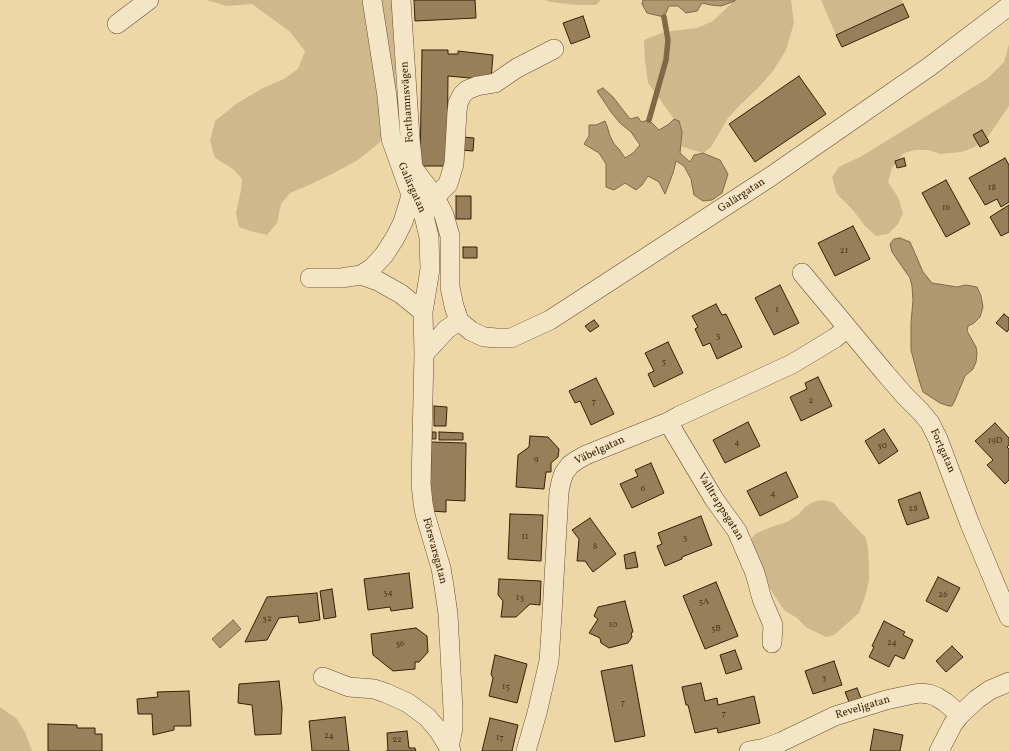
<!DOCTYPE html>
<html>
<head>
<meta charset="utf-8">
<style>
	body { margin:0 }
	canvas { display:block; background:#eed7a7 }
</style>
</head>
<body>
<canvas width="1009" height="751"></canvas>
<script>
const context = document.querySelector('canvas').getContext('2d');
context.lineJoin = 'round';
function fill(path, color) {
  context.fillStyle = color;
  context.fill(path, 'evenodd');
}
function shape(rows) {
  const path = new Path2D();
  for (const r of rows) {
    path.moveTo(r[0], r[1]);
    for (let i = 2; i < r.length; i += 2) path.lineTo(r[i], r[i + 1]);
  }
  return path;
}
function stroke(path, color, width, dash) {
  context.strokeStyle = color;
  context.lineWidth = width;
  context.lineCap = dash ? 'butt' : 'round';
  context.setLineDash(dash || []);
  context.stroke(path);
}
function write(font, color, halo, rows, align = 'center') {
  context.font = font + ' Vollkorn,serif';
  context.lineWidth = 3.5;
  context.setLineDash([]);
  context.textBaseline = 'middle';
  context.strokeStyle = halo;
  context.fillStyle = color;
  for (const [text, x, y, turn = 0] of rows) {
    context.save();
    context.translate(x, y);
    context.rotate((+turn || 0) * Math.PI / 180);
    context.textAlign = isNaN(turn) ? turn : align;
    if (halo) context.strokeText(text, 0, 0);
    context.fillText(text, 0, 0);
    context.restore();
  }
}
const green = shape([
	[207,0,392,0,396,89,385,131,379,143,358,160,334,173,309,185,290,193,281,204,277,223,267,235,250,231,239,227,236,213,241,190,242,179,233,169,215,158,210,141,215,121,236,104,263,88,284,79,298,69,305,51,289,31,252,4,226,6],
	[545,0,601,0,596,5,577,5,550,2],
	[735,0,791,0,794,23,786,50,773,71,758,88,740,105,728,118,711,147,703,153,680,146,682,132,679,121,674,119,648,83,645,60,644,40,664,32,697,28,713,21],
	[821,0,902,0,903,4,836,35],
	[1009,44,1009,106,987,138,973,148,961,152,941,154,928,150,915,150,904,153,892,168,888,182,898,197,903,213,898,224,888,234,876,236,865,226,852,209,837,194,832,177,839,167,862,156,988,78,1004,62],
	[824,500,834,503,842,513,852,523,866,538,868,549,869,566,869,580,866,594,859,613,834,635,826,637,807,628,797,618,784,610,767,584,750,541,755,534,771,527,787,522,798,515,805,507,813,502],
	[0,707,17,719,25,732,32,751,0,751]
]);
const water = shape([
	[643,0,735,0,735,1,721,6,711,5,702,3,697,11,686,13,678,6,669,6,664,17,647,13,642,4,643,0],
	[603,88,613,97,630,119,638,117,641,122,649,120,659,130,669,124,674,119,679,121,682,132,680,153,690,162,694,155,703,153,720,160,728,174,722,193,712,200,703,201,694,195,691,179,684,166,676,161,673,173,665,194,659,182,648,176,642,185,636,190,625,183,614,190,606,187,606,164,599,153,584,144,589,136,589,125,596,125,605,121,607,126,610,136,614,144,619,149,625,158,633,153,640,145,631,132,620,123,611,112,597,91,603,88],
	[900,238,910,242,923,272,932,283,957,287,966,285,977,287,981,296,983,307,980,317,974,323,968,326,967,331,976,347,977,353,976,362,973,369,965,376,955,400,952,406,949,406,940,403,923,392,919,380,911,350,911,323,913,300,912,286,910,278,892,252,890,244,894,239,900,238],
	[233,620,241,629,220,648,212,639,233,620]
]);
const stream = shape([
	[649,120,666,60,668,40,664,17]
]);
const building = shape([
	[414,0,475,0,476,18,415,21,414,0],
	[903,4,909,17,842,47,836,35,903,4],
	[583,16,590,37,571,44,563,23,583,16],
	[422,50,448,50,448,54,458,54,458,51,493,55,491,80,448,76,447,166,420,166,422,50],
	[799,76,826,114,755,162,729,124,799,76],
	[982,130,989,142,980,147,973,135,982,130],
	[463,137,474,138,473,151,461,150,463,137],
	[904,158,906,166,897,168,895,161,904,158],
	[1005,158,1009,165,1009,202,1001,207,997,199,985,205,969,178,1005,158],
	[946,180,970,224,946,237,922,193,946,180],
	[456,196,471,196,471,219,456,219,456,196],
	[1009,205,1009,232,1001,236,990,217,1009,205],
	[853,226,870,259,835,276,818,243,853,226],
	[463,247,477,247,477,258,463,258,463,247],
	[780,285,799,323,774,335,755,298,780,285],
	[716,304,722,315,726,314,742,347,717,359,710,343,703,346,695,329,698,327,692,316,716,304],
	[1004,314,1009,318,1009,329,1007,332,996,323,1004,314],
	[594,320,599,326,590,332,585,326,594,320],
	[668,342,683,373,654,387,648,374,654,371,645,353,668,342],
	[818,377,832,406,801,421,790,397,807,389,805,383,818,377],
	[596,378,614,414,591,425,580,401,575,403,569,391,596,378],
	[434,406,447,407,446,426,434,426,434,406],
	[748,422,760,446,725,463,713,440,748,422],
	[995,423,1009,438,1009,445,1007,447,1009,449,1009,480,1005,484,987,465,993,460,975,441,995,423],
	[884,429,898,451,879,464,865,441,884,429],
	[432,432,436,432,436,439,432,439,432,432],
	[439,432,463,433,463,440,439,440,439,432],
	[530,436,548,437,559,449,558,457,551,463,551,472,546,472,544,489,516,487,518,455,529,447,530,436],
	[431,442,466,443,465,501,446,500,446,512,430,511,431,442],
	[651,463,664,493,632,508,620,484,638,476,635,470,651,463],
	[786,472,798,497,760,516,747,491,786,472],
	[920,492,929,518,907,525,898,500,920,492],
	[510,514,543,515,541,561,508,559,510,514],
	[701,516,712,545,682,557,682,559,665,566,657,546,662,544,658,533,701,516],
	[590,518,616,554,593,572,585,561,577,561,579,539,572,530,590,518],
	[635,552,638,567,626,569,624,555,635,552],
	[409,573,413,608,391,611,390,607,368,610,364,579,409,573],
	[938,577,960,588,947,612,926,601,938,577],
	[499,579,541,581,540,605,530,604,516,617,501,617,503,601,498,595,499,579],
	[716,582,738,636,705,649,683,596,716,582],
	[332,589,336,617,324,619,320,591,332,589],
	[317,593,320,620,299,623,298,616,279,618,267,640,245,642,267,597,317,593],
	[625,601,633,632,631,633,632,637,628,643,609,648,601,643,600,638,589,633,598,619,594,616,598,607,625,601],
	[884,621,905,632,903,635,913,640,904,659,895,655,889,667,869,657,874,647,872,646,884,621],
	[416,628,427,636,428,652,419,662,415,662,415,669,393,671,373,655,371,634,416,628],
	[952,646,963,657,946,672,936,661,952,646],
	[735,650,742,669,726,674,720,655,735,650],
	[495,655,527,664,517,703,489,696,493,678,491,674,495,655],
	[834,661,842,685,813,694,805,671,834,661],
	[632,665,645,736,615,742,601,671,632,665],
	[279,681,282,708,281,734,255,735,252,705,238,703,239,684,279,681],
	[701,683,705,701,717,698,718,705,754,696,760,723,718,733,717,728,695,733,688,705,686,705,682,687,701,683],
	[857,688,861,698,849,702,845,692,857,688],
	[189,691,191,726,174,726,174,730,153,735,152,714,138,714,137,699,158,697,157,692,189,691],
	[345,717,349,751,312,751,309,721,345,717],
	[490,718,518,725,512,751,482,751,490,718],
	[48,724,77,725,77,728,95,728,95,734,102,734,102,751,48,751,48,724],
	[874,729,903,735,900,751,870,751,874,729],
	[407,731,409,748,415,748,416,751,386,751,388,751,387,733,407,731]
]);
const minor = shape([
	[372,0,387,96,391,139,410,192,424,216,429,237,430,269,423,312,424,354,421,484,423,503,425,514,435,548,441,568,444,586,448,614,453,710,453,728,449,747],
	[401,0,410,138,413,168,435,197,444,215,450,236,450,287,454,306,459,321,471,331,484,337,497,338,511,338,550,320,770,177,929,67,1009,6],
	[117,24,149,0],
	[435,197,448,184,454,164,457,112,458,103,462,95,467,90,477,86,495,83,517,68,554,49],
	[802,273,885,373,905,396,921,412,930,423,938,439,970,524,1009,617],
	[361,275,378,281,401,294,423,312],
	[310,278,341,278,361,275,372,268,384,255,395,238,403,222,410,199,410,192],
	[424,354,447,329,459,321],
	[668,422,714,499,737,531,755,573,762,599,773,625,772,643],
	[323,677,349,687,374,689,386,693,408,703,427,717,439,731,451,751],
	[526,751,537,713,549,661,551,631,559,492,561,482,564,473,570,465,577,460,586,455,668,422,679,416,792,364,835,338,847,328],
	[749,751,765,748,781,742,835,716,886,700,909,695,920,693,929,694,937,697,945,702,960,715],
	[939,751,953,724,960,715,977,699,990,690,1009,682]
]);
const numberNames = [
	["18",992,188],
	["16",946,208],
	["21",844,251],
	["1",777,310],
	["3",718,336],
	["5",664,362],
	["2",811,401],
	["7",594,402],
	["19D",995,441],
	["4",737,443],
	["30",882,446],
	["9",536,460],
	["6",643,489],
	["4",773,494],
	["28",913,509],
	["11",525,537],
	["3",685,538],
	["8",595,547],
	["34",388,593],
	["26",943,595],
	["13",520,598],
	["5A",704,602],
	["32",267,619],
	["10",613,625],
	["5B",716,629],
	["24",892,643],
	["36",400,644],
	["3",824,678],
	["15",506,687],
	["7",623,703],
	["7",724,714],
	["24",329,736],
	["17",500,738],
	["22",397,740]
];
const streetNames = [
	["Forthamnsvägen",408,102,-94],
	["Galärgatan",411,188,66],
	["Galärgatan",742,196,-33],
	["Väbelgatan",600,451,-25],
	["Fortgatan",942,451,66],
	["Valltrappsgatan",720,507,58],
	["Försvarsgatan",434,551,75],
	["Reveljgatan",863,708,-17]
];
fill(green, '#cfb88c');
fill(water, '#b09870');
stroke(water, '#806846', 1);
stroke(stream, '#806846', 5.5);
fill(building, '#977f5a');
stroke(building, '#391f06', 1);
stroke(minor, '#664d2e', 20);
stroke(minor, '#f4e5c6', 19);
write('9px', '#50371b', null, numberNames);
write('11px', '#391f06', '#f4e5c6', streetNames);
</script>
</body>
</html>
